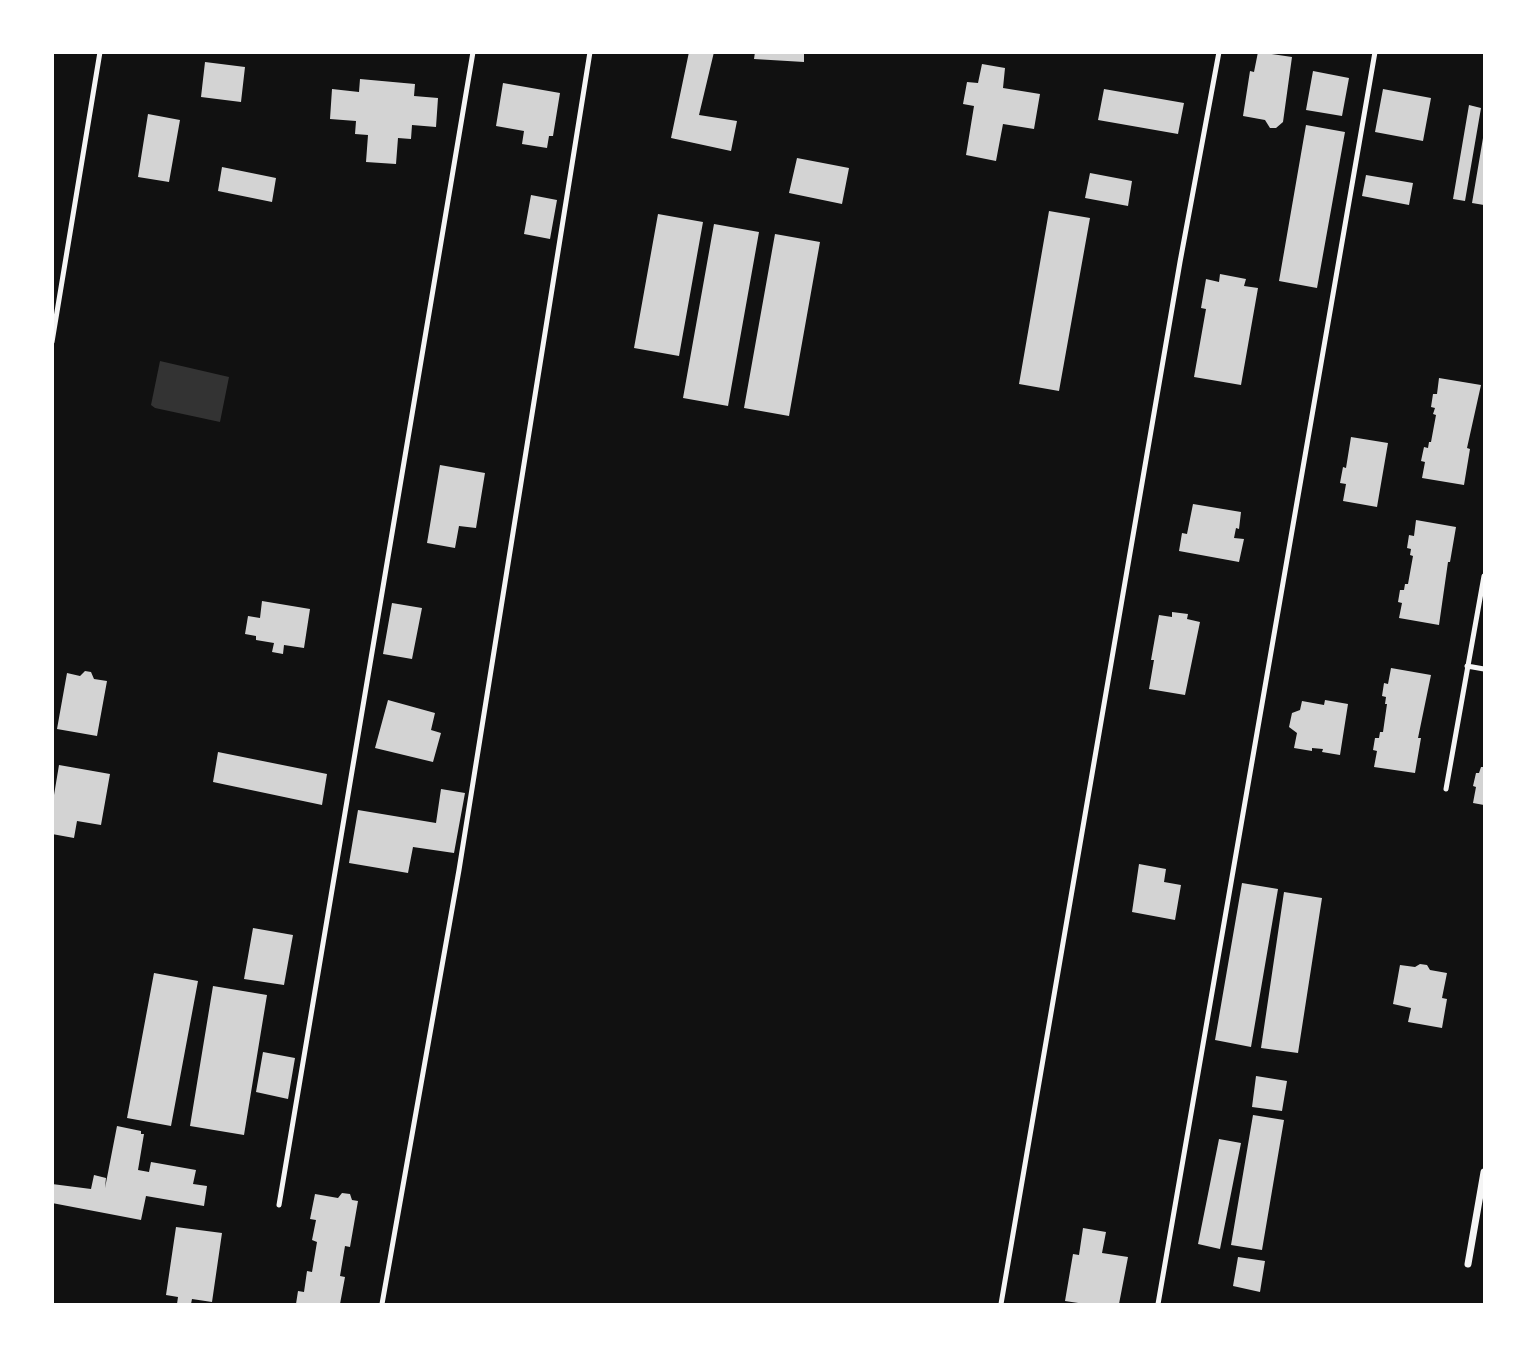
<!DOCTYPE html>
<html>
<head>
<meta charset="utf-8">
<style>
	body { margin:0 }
	#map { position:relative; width:1537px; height:1357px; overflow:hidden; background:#111; font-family:"Roboto Condensed",sans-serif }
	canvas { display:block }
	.frame { position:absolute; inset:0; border:54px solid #fff; pointer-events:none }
</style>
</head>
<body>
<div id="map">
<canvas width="1537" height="1357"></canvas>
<div class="frame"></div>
</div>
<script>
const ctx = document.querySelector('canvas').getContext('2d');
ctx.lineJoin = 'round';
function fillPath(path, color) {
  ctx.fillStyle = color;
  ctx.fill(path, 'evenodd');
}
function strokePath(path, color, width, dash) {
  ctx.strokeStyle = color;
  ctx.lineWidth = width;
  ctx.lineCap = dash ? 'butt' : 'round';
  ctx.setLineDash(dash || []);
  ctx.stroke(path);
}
const water = new Path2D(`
	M160 361 229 377 220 422 155 408 151 405Z`);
const building = new Path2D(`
	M689 52H714L699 115 737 121 731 151 671 138Z
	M755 52H804V62L754 59Z
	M1258 52 1292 57 1283 122 1276 128H1270L1265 120 1243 116 1250 71 1254 72Z
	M205 62 245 67 241 102 201 97Z
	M982 64 1005 68 1003 88 1040 94 1034 129 1003 124 996 161 966 155 974 106 963 104 967 82 978 83Z
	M1313 71 1349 78 1342 116 1306 110Z
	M360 79 415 84 414 96 438 98 436 127 412 125 411 139 398 138 396 164 366 162 368 135 355 134 356 121 330 119 332 89 359 92Z
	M503 83 560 93 553 136H549L547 148 522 144 524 131 496 126Z
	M1104 89 1184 103 1178 134 1098 120Z
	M1383 89 1431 98 1423 141 1375 132Z
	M1469 105 1481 108 1465 201 1453 199Z
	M148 114 180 120 169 182 138 177Z
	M1306 125 1345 132 1317 288 1279 281Z
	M1483 138H1484V205L1472 203Z
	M797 158 849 168 842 204 789 193Z
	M222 167 276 178 272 202 218 191Z
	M1090 173 1132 181 1128 206 1085 198Z
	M1366 175 1413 183 1409 205 1362 196Z
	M531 195 557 200 550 239 524 234Z
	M1049 211 1090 218 1059 391 1019 384Z
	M658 214 703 222 679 356 634 348Z
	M714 224 759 232 728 406 683 398Z
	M775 234 820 242 789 416 744 408Z
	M1220 274 1246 279 1244 286 1258 288 1241 385 1194 377 1206 309 1201 308 1206 279 1219 282Z
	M1439 378 1481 385 1467 448 1470 449 1464 485 1422 478 1425 462 1421 461 1424 447 1428 448 1429 442H1431L1436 415 1433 414 1435 408 1431 407 1433 394H1437Z
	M1351 437 1388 443 1377 507 1343 501 1346 484 1340 483 1343 467 1346 468Z
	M440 465 485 473 476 528 459 526 455 548 427 543Z
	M1193 504 1241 512 1239 529 1236 528 1234 538 1244 539 1239 562 1179 551 1182 533 1187 534Z
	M1416 520 1456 527 1450 562H1448L1439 625 1399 618 1402 603 1398 602 1400 590H1404L1405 584H1408L1413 556 1410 555 1411 549 1407 548 1409 535 1414 536Z
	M262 601 310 609 304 648 284 645 283 654 272 652 274 643 256 640V636L245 634 248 616 260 618Z
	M392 603 422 608 412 659 383 654Z
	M1172 612 1188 614 1187 619 1200 622 1185 695 1149 689 1154 660H1151L1159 615 1172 617Z
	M1391 668 1431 675 1418 738H1421L1415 773 1374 767 1377 751 1373 750 1375 738H1379L1380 732H1383L1387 704H1385L1386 697 1382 696 1384 683 1388 684Z
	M85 671 91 672 94 679 107 681 97 736 57 729 67 673 80 676Z
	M388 700 435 713 431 730 441 733 433 762 375 748Z
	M1325 700 1348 704 1340 755 1322 752 1323 749 1312 748V751L1294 748 1297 733 1289 727 1292 713 1300 710 1302 701 1324 705Z
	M218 752 327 774 322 805 213 782Z
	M59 765 110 774 101 825 77 821 74 838 52 834V807Z
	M1481 767H1484V805L1473 803 1476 787 1473 786 1476 773H1479Z
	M441 789 465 793 454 853 413 847 408 873 349 863 358 810 436 823Z
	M1139 864 1166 869 1164 882 1181 885 1175 920 1132 912Z
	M1242 883 1278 889 1251 1047 1215 1040Z
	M1284 892 1322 898 1298 1053 1261 1048Z
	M253 928 293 935 284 985 244 979Z
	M1420 964 1427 965 1430 970 1447 973 1442 998 1447 999 1442 1028 1408 1022 1411 1008 1393 1004 1400 965 1415 967Z
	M154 973 198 981 171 1126 127 1118Z
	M213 986 267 995 244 1135 190 1126Z
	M263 1052 295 1058 288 1099 256 1092Z
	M1256 1076 1287 1081 1282 1111 1252 1107Z
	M1253 1115 1284 1120 1262 1250 1231 1245Z
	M117 1126 141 1131V1134H144L138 1170 149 1172 151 1162 196 1170 193 1184 207 1186 204 1206 146 1196 141 1220 52 1203V1184L91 1189 94 1175 106 1178 105 1188Z
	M1219 1139 1241 1143 1220 1249 1198 1244Z
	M342 1193 350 1194 352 1200 358 1201 350 1247 345 1246 340 1276 345 1277 340 1304H296L298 1291 304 1292 307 1271 312 1272 317 1242 312 1240 316 1220 310 1219 315 1194 338 1198Z
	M176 1227 222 1233 212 1302 192 1299 191 1304H177L178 1297 166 1295Z
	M1083 1228 1106 1232 1102 1253 1128 1257 1119 1304H1085L1065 1301 1073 1254 1079 1255Z
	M1238 1257 1265 1261 1260 1292 1233 1286Z`);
const service = new Path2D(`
	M52 342 100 52
	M1467 666 1484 669
	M1446 789 1484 576
	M279 1205 473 52
	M382 1304 459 870 590 52
	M1001 1304 1180 262 1219 52
	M1158 1304 1375 52`);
const minor = new Path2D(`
	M1468 1264 1484 1172`);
fillPath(water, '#333');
fillPath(building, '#d3d3d3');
strokePath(service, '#f5f5f5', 5);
strokePath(minor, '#f5f5f5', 7);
</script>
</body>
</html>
